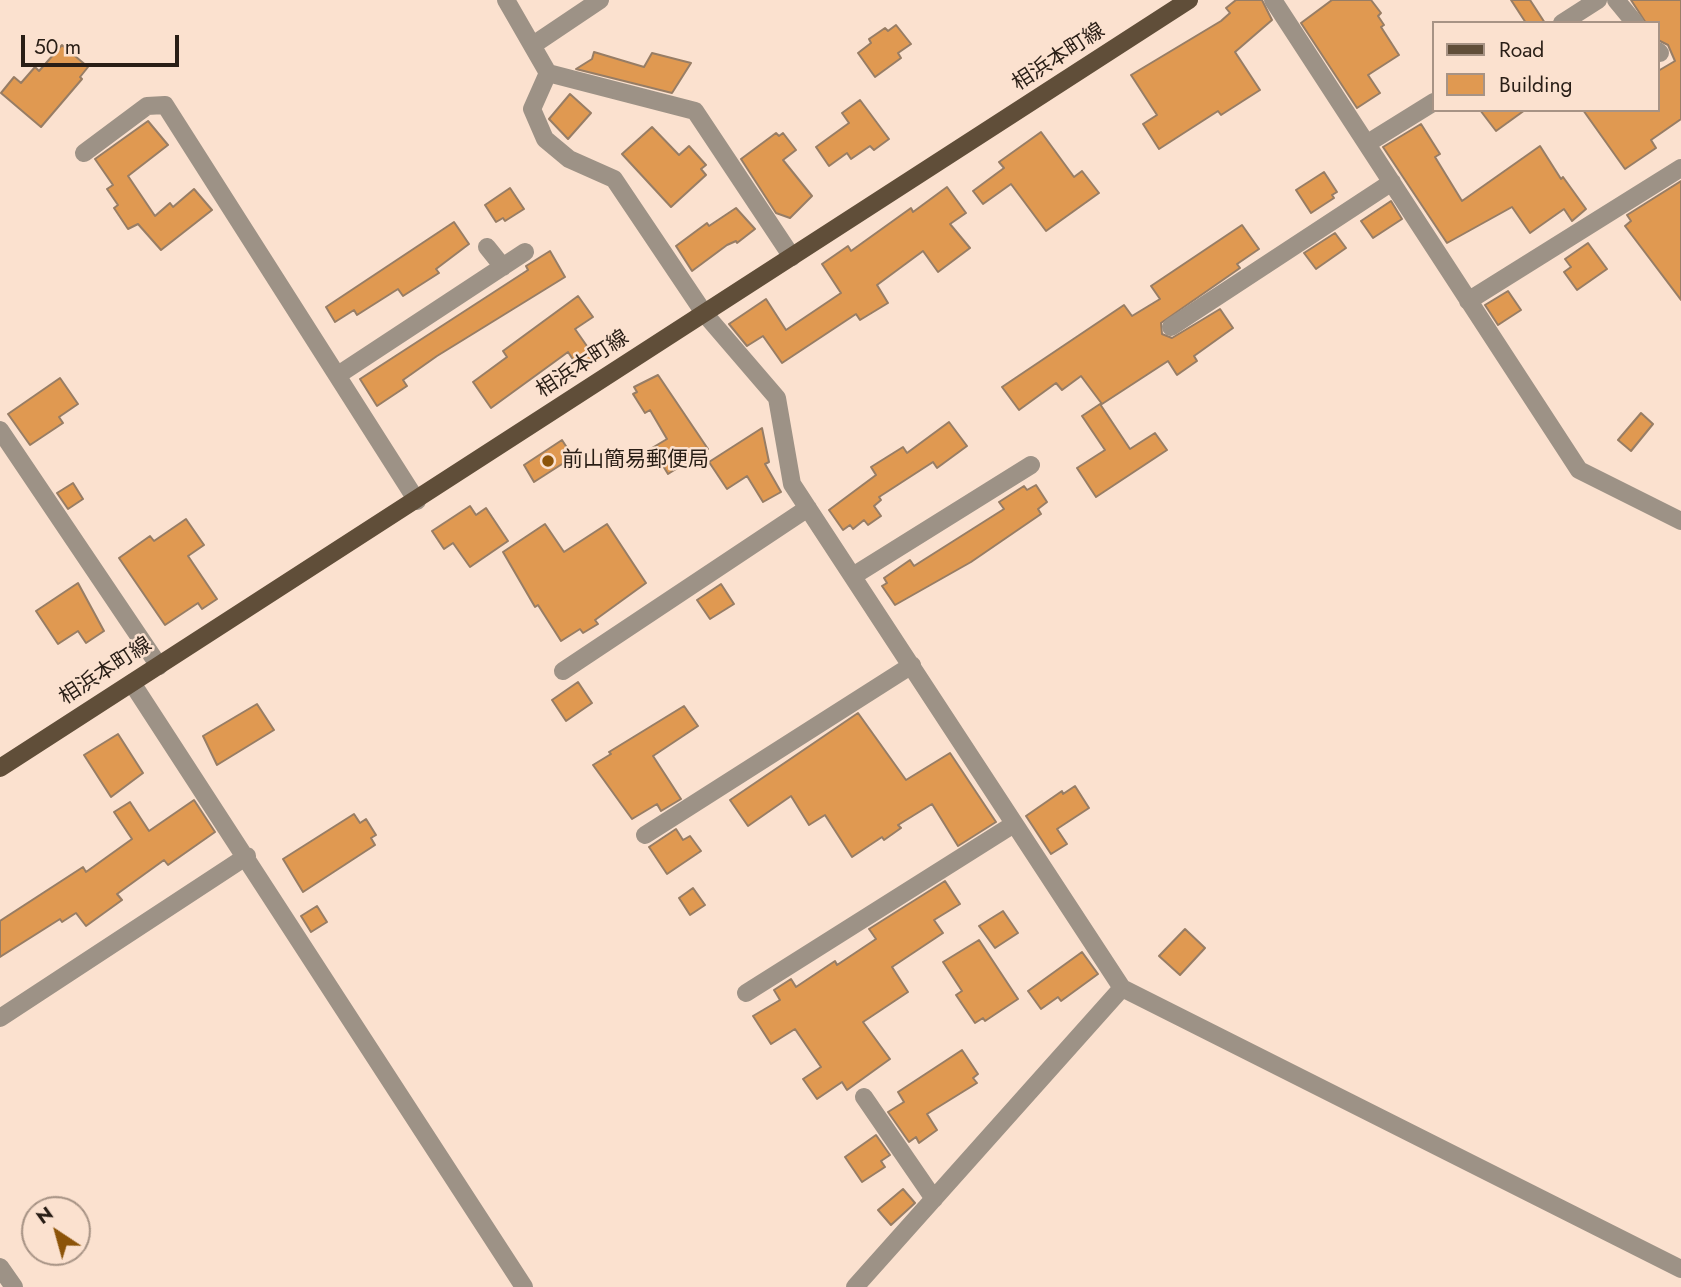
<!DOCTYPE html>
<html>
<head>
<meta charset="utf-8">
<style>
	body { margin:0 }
	#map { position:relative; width:1681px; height:1287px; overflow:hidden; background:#fbe1cf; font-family:Jost,sans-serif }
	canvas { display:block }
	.legend { position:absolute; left:1432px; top:21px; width:228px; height:91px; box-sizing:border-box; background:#fbe1cf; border:2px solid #a79385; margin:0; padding:9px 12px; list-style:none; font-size:21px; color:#291e16 }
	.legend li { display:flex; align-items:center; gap:14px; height:35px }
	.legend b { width:35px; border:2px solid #a79385 }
	.north { position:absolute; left:21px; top:1196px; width:70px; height:70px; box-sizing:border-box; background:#fbe1cf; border:2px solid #a79385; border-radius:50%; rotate:324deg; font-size:19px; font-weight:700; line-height:28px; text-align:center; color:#291e16 }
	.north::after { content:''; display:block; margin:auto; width:24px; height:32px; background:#8c5409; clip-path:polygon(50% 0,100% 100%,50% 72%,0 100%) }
	.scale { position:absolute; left:21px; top:35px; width:158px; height:32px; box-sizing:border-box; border:4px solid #291e16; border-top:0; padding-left:9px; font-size:21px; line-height:24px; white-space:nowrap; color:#291e16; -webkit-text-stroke:5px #fbe1cf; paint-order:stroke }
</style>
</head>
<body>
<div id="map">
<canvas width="1681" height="1287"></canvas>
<ul class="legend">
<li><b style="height:9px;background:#604e39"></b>Road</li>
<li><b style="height:19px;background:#e09951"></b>Building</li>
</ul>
<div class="north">N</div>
<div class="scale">50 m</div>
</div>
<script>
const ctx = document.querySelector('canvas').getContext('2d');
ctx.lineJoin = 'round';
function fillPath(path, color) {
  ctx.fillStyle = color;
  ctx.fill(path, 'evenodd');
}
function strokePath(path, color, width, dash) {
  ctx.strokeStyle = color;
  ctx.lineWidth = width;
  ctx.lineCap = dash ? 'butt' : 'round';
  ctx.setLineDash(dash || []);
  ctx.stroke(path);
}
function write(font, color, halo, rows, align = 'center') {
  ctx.font = font + ' Jost,"Noto Sans JP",sans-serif';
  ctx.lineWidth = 5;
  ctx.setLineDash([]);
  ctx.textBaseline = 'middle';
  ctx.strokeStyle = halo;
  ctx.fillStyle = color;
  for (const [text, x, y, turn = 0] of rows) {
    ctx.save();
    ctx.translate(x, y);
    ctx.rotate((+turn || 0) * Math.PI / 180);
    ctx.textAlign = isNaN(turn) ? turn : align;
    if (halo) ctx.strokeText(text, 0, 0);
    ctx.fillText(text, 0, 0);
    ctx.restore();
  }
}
const building = new Path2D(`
	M1236 0H1262L1272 20 1235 52 1260 90 1221 115 1218 111 1159 149 1143 124 1157 115 1131 75 1221 21 1230 13 1226 8Z
	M1332 0H1371L1381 13 1378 16 1384 25 1381 27 1399 55 1368 75 1380 93 1357 108 1301 23Z
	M1511 0H1530L1545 23H1526Z
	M1631 0H1681V119L1651 140 1656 148 1625 169 1583 110H1658V71L1675 61 1668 45 1658 40V23H1646Z
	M896 25 911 44 898 53 901 58 875 77 858 53 871 43 869 39 885 28 888 31Z
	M62 45 88 67 80 77 82 79 41 127 1 93 14 77 21 83 35 67 39 71Z
	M594 52 644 67 652 53 691 63 672 93 576 69 592 59Z
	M570 94 591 113 568 139 549 119Z
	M860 100 889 139 874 150 870 146 851 159 847 153 829 166 816 147 849 123 842 113Z
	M1480 110H1525L1496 131Z
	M148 121 168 145 128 176 155 216 170 203 173 207 194 189 212 210 161 250 138 224 128 229 114 208 118 205 107 189 113 185 95 159Z
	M1421 124 1440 154 1435 157 1462 201 1540 146 1561 179 1563 177 1586 209 1572 221 1564 209 1530 233 1512 207 1447 243 1383 147Z
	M652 127 679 155 689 146 706 165 701 169 706 175 671 207 622 154Z
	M1041 132 1074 177 1082 171 1099 193 1046 231 1011 184 983 204 973 191 1004 168 999 162Z
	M776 133 779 136 783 133 796 150 783 160 812 196 790 218 776 213 741 159Z
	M1324 172 1337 192 1332 195 1334 198 1311 213 1296 190Z
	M1681 181V300L1625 226 1631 221 1627 215Z
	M947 187 966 213 950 224 970 248 938 272 923 251 877 285 888 303 860 320 856 314 782 363 763 336 747 346 729 324 766 299 786 330 841 293 822 264 848 246 851 251 911 208 913 212Z
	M510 188 524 209 505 221 503 218 496 222 485 205Z
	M1391 201 1402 219 1373 238 1361 221Z
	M736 208 755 229 737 243 736 241 727 245 692 271 676 246 707 223 709 226Z
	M454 222 469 244 436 269 439 273 403 296 398 289 357 315 354 310 335 322 326 307Z
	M1242 225 1259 249 1237 264 1240 268 1161 323 1162 334 1172 338 1220 309 1233 328 1194 356 1197 361 1177 375 1168 361 1102 404 1081 376 1062 390 1056 383 1019 410 1002 387 1124 305 1132 316 1160 299 1151 286Z
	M1335 233 1346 248 1316 269 1304 253Z
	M1588 243 1607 269 1577 290 1564 272 1571 267 1565 259Z
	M550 251 565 277 437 356 403 380 407 386 377 406 360 379 528 270 526 266Z
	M1508 291 1521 310 1498 325 1485 305Z
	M578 296 593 317 575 329 596 359 580 370 568 352 491 408 473 382 507 357 503 351Z
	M658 375 708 449 668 474 652 448 667 439 650 410 645 413 633 394 637 392 634 387Z
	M60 378 78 404 59 417 63 423 30 445 8 414Z
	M1100 404 1130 449 1155 433 1167 450 1096 497 1077 468 1105 450 1082 416Z
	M1641 413 1653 424 1631 451 1618 440Z
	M949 422 967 446 937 468 933 462 879 497 881 500 874 506 881 516 868 525 864 520 853 529 850 525 843 530 829 510 876 475 871 467 903 447 907 453Z
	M762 428 769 462 765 464 781 492 763 502 747 476 727 489 709 462Z
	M562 440 573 457 534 482 524 465Z
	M73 483 83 499 68 509 57 493Z
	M1036 485 1047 502 1038 509 1041 514 971 562 895 605 882 586 887 583 884 578 910 560 914 566 1004 509 999 502 1024 486 1027 490Z
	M470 506 476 515 486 508 508 541 470 567 453 543 444 549 432 531Z
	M186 519 204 545 188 556 217 599 202 609 198 603 165 625 119 558 150 536 154 541Z
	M545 524 564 552 607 524 646 583 595 620 598 624 583 633 580 629 561 641 538 605 535 607 503 552Z
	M78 583 104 631 86 643 78 631 58 644 36 611Z
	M721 584 734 604 710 619 697 600Z
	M578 682 592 703 566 721 552 700Z
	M257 704 274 730 217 765 203 736Z
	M684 706 698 726 653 756 681 799 661 811 657 804 632 819 593 765 611 754 609 752Z
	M858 713 906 780 950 753 996 822 958 846 932 804 898 825 901 828 884 840 882 837 852 857 825 815 809 825 791 796 748 826 730 800Z
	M118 734 143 773 111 797 84 755Z
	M1075 786 1089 808 1057 829 1067 844 1051 854 1026 816 1062 791 1063 794Z
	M194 800 215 832 168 865 164 860 117 894 122 900 86 926 76 913 62 922 60 919 0 957V921L83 867 86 872 132 839 114 812 130 802 149 831Z
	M354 814 360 823 366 819 376 835 371 838 375 845 303 892 283 859Z
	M676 829 683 840 690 836 701 851 667 874 649 847Z
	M945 881 960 904 934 920 943 933 892 967 908 992 863 1022 890 1059 847 1090 842 1082 817 1099 803 1079 821 1067 795 1029 771 1044 753 1016 780 1000 774 990 791 979 796 987 835 961 837 965 876 939 869 929Z
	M693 888 705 905 690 915 679 898Z
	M317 906 327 922 311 932 301 916Z
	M1003 911 1018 933 995 948 979 926Z
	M1185 929 1205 948 1180 975 1159 956Z
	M979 940 1018 999 985 1021 983 1018 975 1023 956 995 962 991 943 962Z
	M1082 952 1098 974 1061 1001 1058 997 1041 1009 1028 991Z
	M962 1050 978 1074 973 1078 977 1083 927 1114 937 1130 919 1143 916 1137 909 1142 888 1112 904 1102 898 1092Z
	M876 1135 890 1155 881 1161 885 1167 862 1182 845 1157Z
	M903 1189 915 1203 891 1225 878 1210Z`);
const minor = new Path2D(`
	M506 0 548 73 532 109 545 139 569 159 614 179 704 313 777 398 792 484 1122 988 1681 1269
	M1273 0 1579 470 1681 521
	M1616 0 1635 23
	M1562 23 1598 0
	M533 45 600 0
	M1658 51 1660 53
	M548 73 695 111 792 257
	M1368 143 1434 102
	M84 153 147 106 165 105 417 501
	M487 247 503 267
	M1468 301 1681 168
	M1171 327 1392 182
	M338 375 525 252
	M0 430 159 666
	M853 576 1031 465
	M563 671 808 508
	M132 683 524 1287
	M645 835 912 665
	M746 993 1014 824
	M0 1018 247 856
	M864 1097 934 1199
	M0 1267 14 1287
	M855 1287 1122 988`);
const major = new Path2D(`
	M0 768 1189 0`);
const markers = [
	[548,461,7,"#8c5409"]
];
const streetNames = [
	["相浜本町線",1059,58,-33],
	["相浜本町線",583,365,-33],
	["相浜本町線",106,672,-33]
];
const poiNames = [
	["前山簡易郵便局",562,461]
];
fillPath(building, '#e09951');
strokePath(building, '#977d65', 2);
strokePath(minor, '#9d9286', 18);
strokePath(major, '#604e39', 18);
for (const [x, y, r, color] of markers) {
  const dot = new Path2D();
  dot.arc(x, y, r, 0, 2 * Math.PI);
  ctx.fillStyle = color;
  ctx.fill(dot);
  strokePath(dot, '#fbe1cf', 2.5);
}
write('21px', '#291e16', '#fbe1cf', streetNames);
write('21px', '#291e16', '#fbe1cf', poiNames, 'left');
</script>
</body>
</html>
